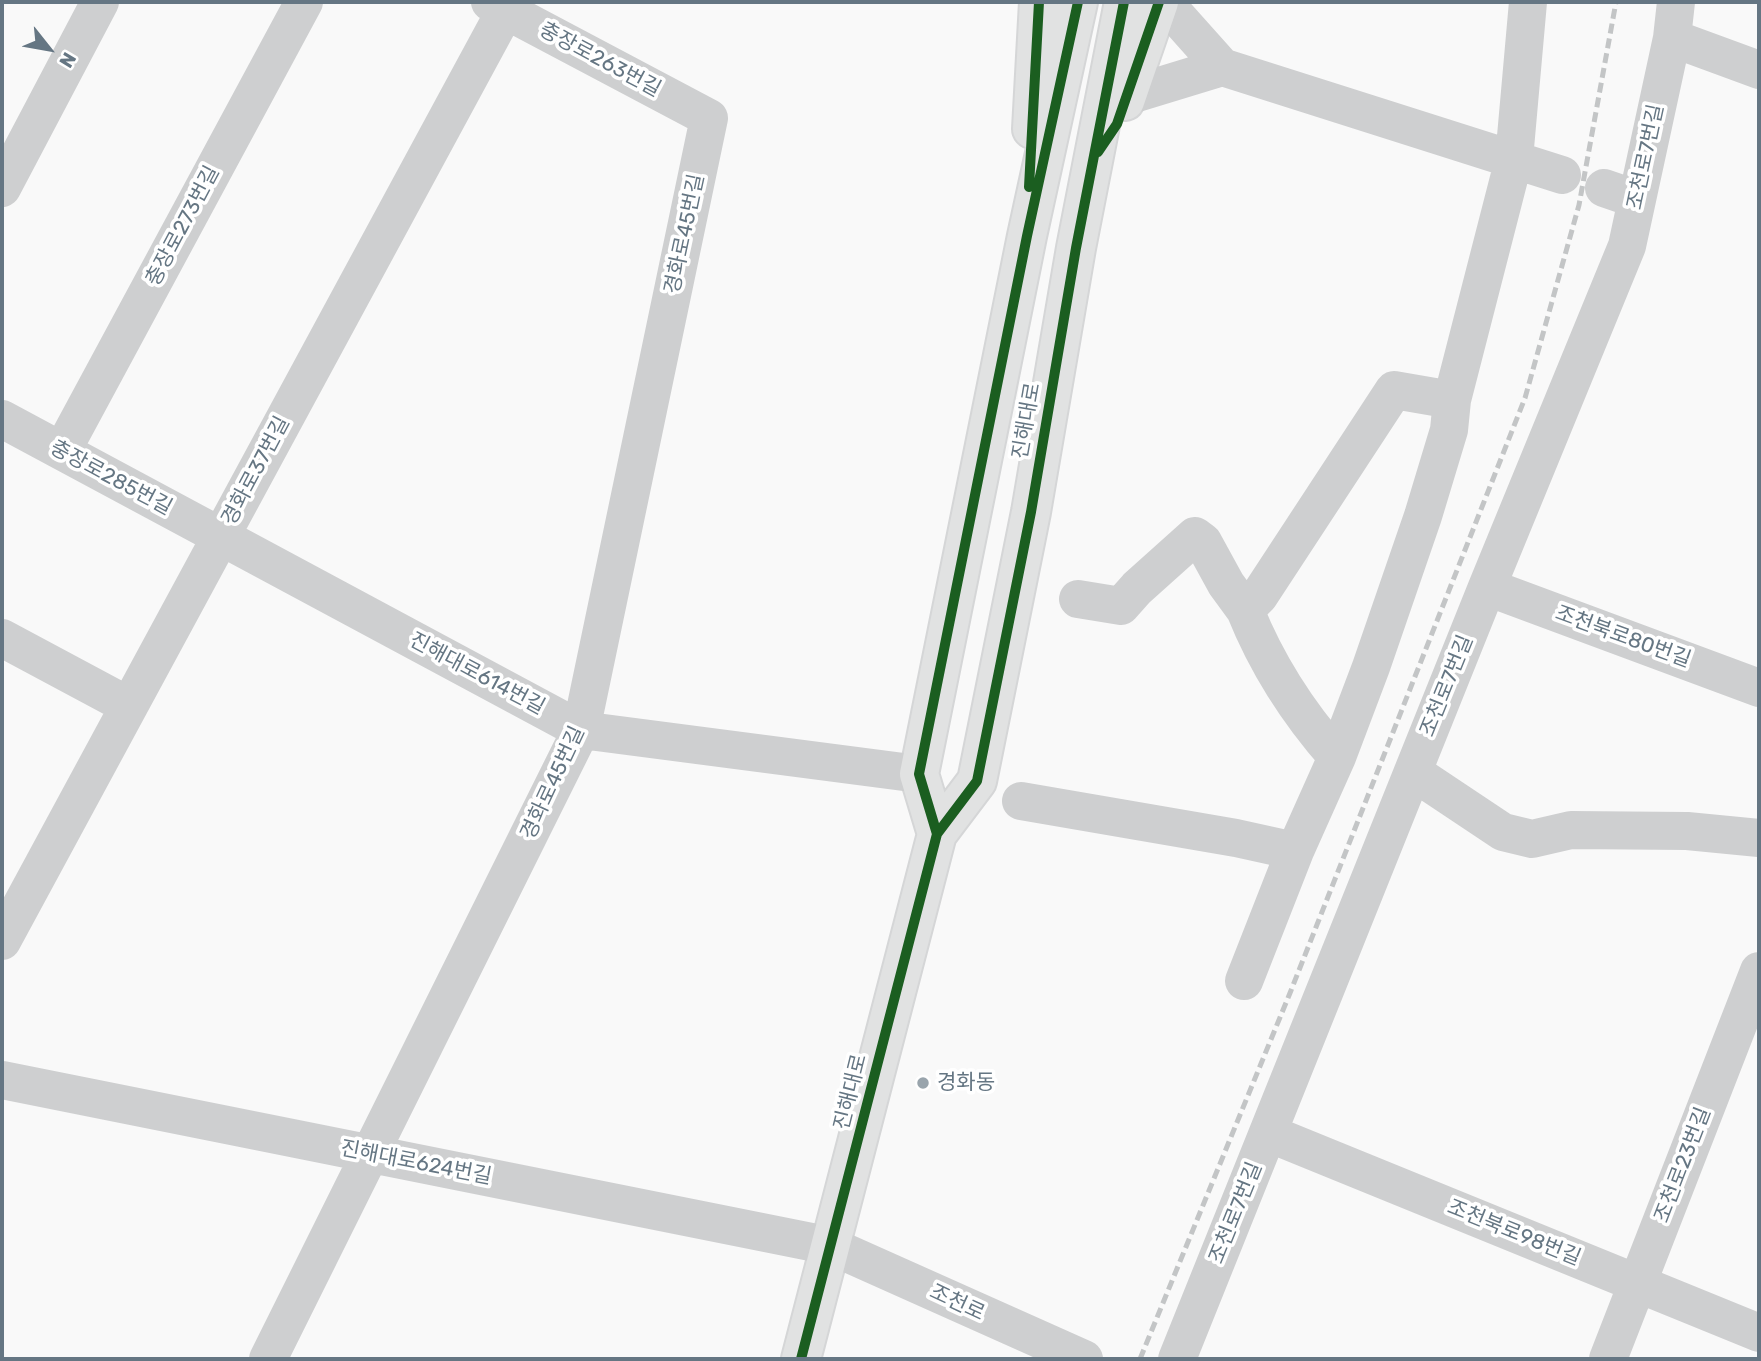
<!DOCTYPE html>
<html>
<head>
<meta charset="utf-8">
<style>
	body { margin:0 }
	#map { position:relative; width:1761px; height:1361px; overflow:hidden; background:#f9f9f9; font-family:Rubik,sans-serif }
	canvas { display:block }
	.frame { position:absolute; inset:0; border:4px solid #657683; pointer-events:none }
	.north { position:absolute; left:14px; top:14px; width:70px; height:70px; -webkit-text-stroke:5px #fff; paint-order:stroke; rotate:121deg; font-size:19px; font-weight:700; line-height:28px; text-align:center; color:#657683 }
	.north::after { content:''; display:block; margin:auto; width:24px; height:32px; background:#657683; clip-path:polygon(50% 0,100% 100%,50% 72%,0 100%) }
</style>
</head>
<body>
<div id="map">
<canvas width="1761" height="1361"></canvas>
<div class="frame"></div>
<div class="north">N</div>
</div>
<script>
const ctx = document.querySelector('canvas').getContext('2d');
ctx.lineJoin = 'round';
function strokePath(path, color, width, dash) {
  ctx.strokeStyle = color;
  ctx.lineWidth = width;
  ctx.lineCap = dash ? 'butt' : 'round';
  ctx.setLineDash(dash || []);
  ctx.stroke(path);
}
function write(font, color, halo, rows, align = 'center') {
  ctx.font = font + ' Rubik,"Noto Sans KR",sans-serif';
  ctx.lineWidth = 7;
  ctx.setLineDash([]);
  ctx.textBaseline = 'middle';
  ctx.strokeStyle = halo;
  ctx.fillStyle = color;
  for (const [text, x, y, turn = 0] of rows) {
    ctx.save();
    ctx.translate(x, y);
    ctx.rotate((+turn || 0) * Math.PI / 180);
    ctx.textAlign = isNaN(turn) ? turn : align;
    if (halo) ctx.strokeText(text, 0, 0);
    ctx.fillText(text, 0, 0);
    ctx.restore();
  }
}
const minor = new Path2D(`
	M1164 2 1222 67 1562 175
	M1672 38 1759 70
	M1127 96 1222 67
	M2 188 100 2
	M1604 188 1636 199
	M2 419 581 730 919 774
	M62 451 304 2
	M1487 587 1759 688
	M1078 599 1121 606 1137 588 1195 536 1203 542 1226 584 1245 610 1259 596 1394 390 1452 400
	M1245 610C1267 665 1298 713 1337 757
	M2 638 129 706
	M1413 772 1503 832 1532 839 1571 830 1687 831 1759 838
	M1021 801 1236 838 1295 851
	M2 941 510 2
	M1244 981 1295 851 1337 757 1371 667 1423 516 1449 430 1452 400 1514 159 1528 2
	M2 1080 831 1246 1084 1359
	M1268 1133 1759 1333
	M268 1359 581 730 709 118 490 2
	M1177 1359 1487 587 1627 246 1672 38 1676 2
	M1608 1359 1759 971`);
const major = new Path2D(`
	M1125 101 1159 2
	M1032 129 1039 2
	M937 834 919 774 1027 236 1078 2
	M801 1359 937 834 977 781 1031 512 1076 248 1124 2`);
const rail = new Path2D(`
	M1140 1359 1290 993 1525 398 1579 205 1616 2`);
const cycleway = new Path2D(`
	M1098 152 1117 124 1159 2
	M1029 187 1039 2
	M937 834 919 774 1027 236 1078 2
	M801 1359 937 834 977 781 1031 512 1076 248 1124 2`);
const markers = [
	[923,1083,7,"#99a4ac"]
];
const streetNames = [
	["충장로263번길",600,60,28],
	["조천로7번길",1646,157,-78],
	["충장로273번길",183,226,-62],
	["경화로45번길",685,234,-78],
	["진해대로",1027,421,-80],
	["경화로37번길",256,471,-62],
	["충장로285번길",111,478,28],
	["조천북로80번길",1623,637,20],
	["진해대로614번길",477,674,28],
	["조천로7번길",1447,686,-68],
	["경화로45번길",553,783,-65],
	["진해대로",851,1092,-76],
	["진해대로624번길",416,1163,11],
	["조천로23번길",1683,1165,-69],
	["조천로7번길",1236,1213,-68],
	["조천북로98번길",1514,1233,22],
	["조천로",957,1303,25]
];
const poiNames = [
	["경화동",937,1083]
];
strokePath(major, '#d5d6d7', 42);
strokePath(minor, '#cecfd0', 38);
strokePath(major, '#e1e2e2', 38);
strokePath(rail, '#c3c5c6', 5, [10, 5]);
strokePath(cycleway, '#1b5e20', 10);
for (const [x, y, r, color] of markers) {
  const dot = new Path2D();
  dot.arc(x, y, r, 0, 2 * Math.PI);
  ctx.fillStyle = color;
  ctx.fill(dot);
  strokePath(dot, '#fff', 2.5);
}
write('21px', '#657683', '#fff', streetNames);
write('21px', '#657683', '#fff', poiNames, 'left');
</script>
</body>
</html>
